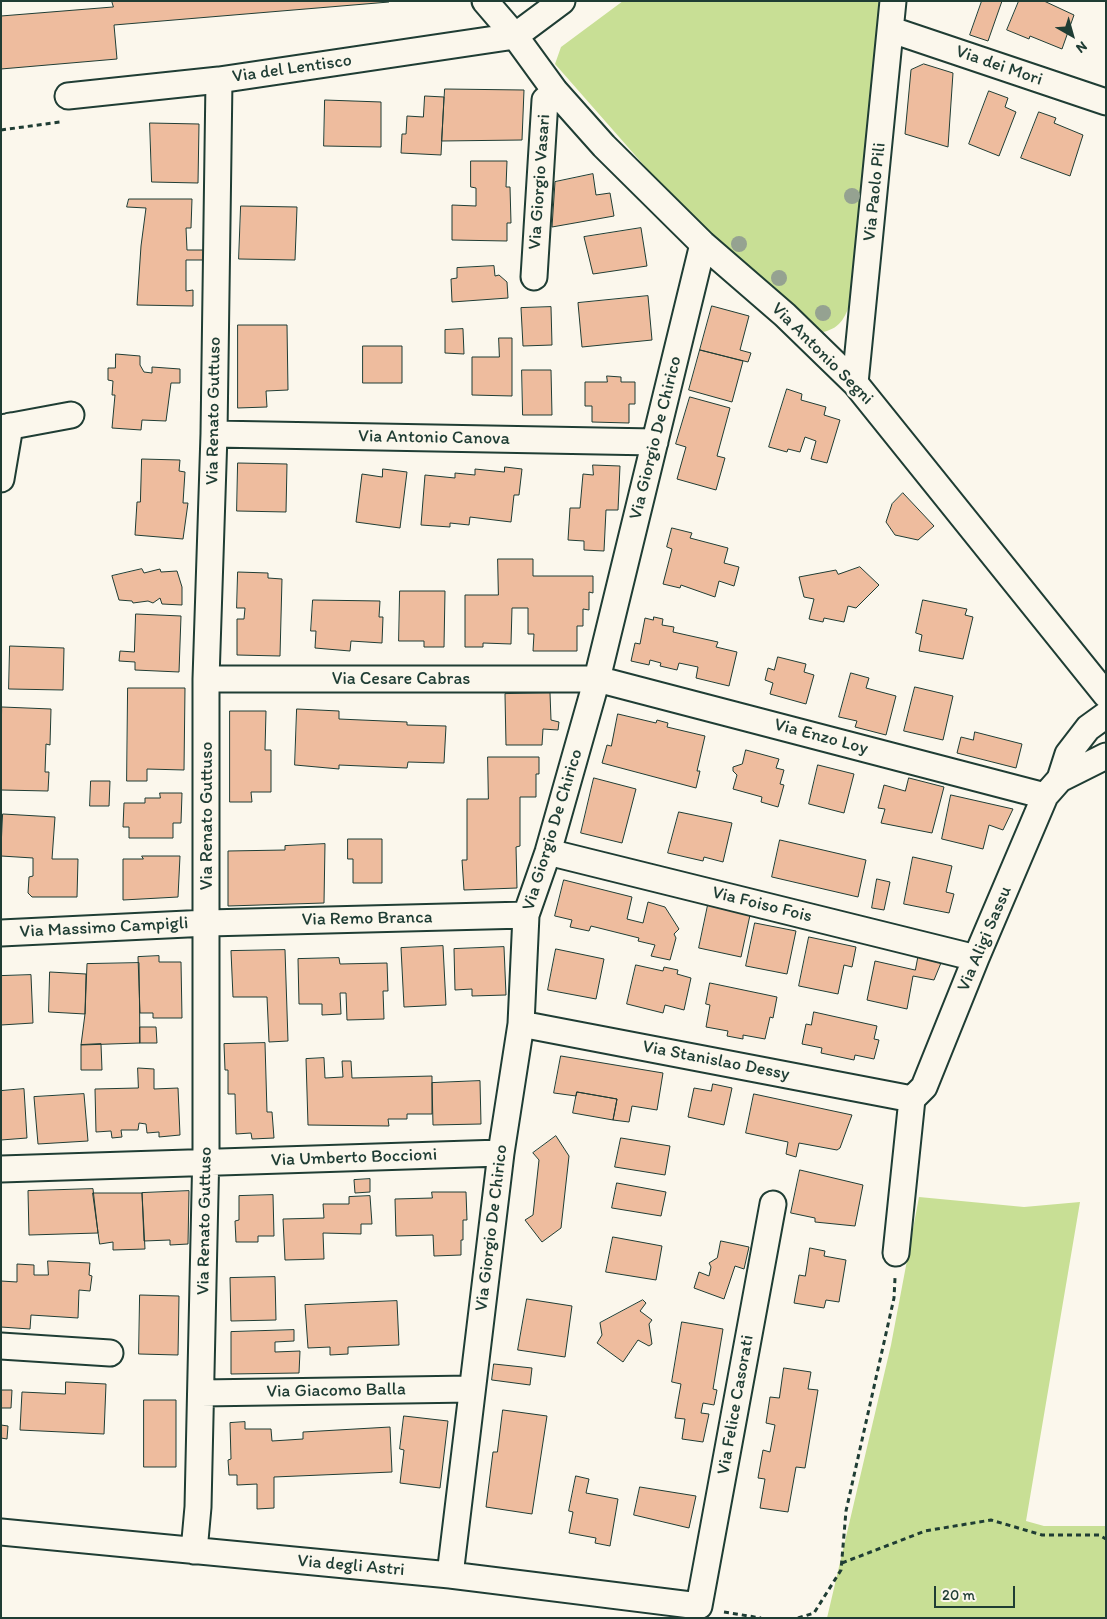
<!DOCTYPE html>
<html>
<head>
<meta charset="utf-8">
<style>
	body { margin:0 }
	#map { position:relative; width:1107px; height:1619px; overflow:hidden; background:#fbf7ec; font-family:Itim,sans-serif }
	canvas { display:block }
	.frame { position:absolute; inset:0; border:2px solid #1f3d34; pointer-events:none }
	.north { position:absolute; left:1047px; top:10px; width:50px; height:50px; -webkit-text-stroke:4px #fbf7ec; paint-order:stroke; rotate:142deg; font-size:14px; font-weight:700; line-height:20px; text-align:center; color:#1f3d34 }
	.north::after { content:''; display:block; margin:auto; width:18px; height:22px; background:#1f3d34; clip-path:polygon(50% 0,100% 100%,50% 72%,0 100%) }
	.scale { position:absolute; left:934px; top:1586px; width:81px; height:22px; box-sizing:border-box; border:2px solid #1f3d34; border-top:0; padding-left:6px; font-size:15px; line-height:18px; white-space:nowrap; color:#1f3d34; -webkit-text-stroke:4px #fbf7ec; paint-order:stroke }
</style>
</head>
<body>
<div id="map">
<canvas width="1107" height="1619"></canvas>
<div class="frame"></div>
<div class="north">N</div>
<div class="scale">20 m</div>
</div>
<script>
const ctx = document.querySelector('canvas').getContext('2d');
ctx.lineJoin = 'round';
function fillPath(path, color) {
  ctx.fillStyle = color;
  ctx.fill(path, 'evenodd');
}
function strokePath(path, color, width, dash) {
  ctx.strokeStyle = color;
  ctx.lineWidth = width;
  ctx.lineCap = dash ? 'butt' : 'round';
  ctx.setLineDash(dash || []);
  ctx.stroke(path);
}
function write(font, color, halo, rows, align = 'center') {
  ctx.font = font + ' Itim,sans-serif';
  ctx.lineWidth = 5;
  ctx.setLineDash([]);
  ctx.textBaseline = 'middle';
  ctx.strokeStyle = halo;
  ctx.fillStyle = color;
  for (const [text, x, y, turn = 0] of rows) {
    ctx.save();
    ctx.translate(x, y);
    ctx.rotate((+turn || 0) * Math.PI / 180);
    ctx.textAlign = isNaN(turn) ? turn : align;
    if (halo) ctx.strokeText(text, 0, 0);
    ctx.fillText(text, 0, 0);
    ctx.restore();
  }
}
const green = new Path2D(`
	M623 1H879L874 88 852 298C846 315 842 328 823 332L777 290 711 238 670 195 555 64 561 47Z
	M919 1197 1024 1207 1080 1202 1026 1521 1044 1526H1106V1618H827L891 1345Z`);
const building = new Path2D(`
	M112 1H389V2L114 25 117 59 1 69V16L113 7Z
	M982 1H1002L988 41 970 35Z
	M1019 1H1044L1074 15 1062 49 1030 36 1029 39 1007 30Z
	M924 64 953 73 948 147 905 134 911 70Z
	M445 89 524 90 522 140 442 141Z
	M989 91 1008 98 1005 107 1016 112 999 156 969 144Z
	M425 96 444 97 441 155 401 153 402 134H406L407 116 423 117Z
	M325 100 381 102V147L324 146Z
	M1039 112 1056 118 1054 123 1083 135 1070 176 1021 158Z
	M150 123 199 124 198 183 152 182Z
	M471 161H507L506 187H510L511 223H507V241L452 240V205L476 206V188L471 187Z
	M593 174 596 195 610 193 614 216 552 227 555 182Z
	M129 199H192L191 228H186L187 250H204V260H186V291L193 290V306L137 305 141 246 146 208 127 207Z
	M241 206 297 207 295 260 239 259Z
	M641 228 647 266 593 274 584 237Z
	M494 266 495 276 499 275 507 282 508 298 452 302 451 279 457 278V268Z
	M648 296 652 340 582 347 578 303Z
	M712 306 749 316 740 350 751 353 748 362 700 350Z
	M551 307 552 345 523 346 521 308Z
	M238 325H287L288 390 266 391 267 407 238 408Z
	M463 329 464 354 445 353V330Z
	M499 338H512V396L472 395V357H499Z
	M363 346H402V383H363Z
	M700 350 743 361 732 402 689 390Z
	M116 354 140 356V365L144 372 152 373V367L180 369V383H171L166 421 142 420 141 430 112 428 115 395H112L113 381 108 380V368H115Z
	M522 370H551L552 415H523Z
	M607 376 621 377V382H635V404H629V423L592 422V406H585V382H607Z
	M787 389 802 394 801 400 826 407 824 415 840 420 827 463 811 459 816 441 805 437 800 452 788 449 787 452 769 447Z
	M690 397 730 408 717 456 725 458 716 490 677 479 686 447 676 444Z
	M142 459 180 460 179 471 185 472 183 503H188L183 539 135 535 137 502H140Z
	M238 463 287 464 286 512 237 511Z
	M593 465 620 466 618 510H606L604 551 584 550V541L568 540 570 508H580L583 474 593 475Z
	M505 467 522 469 519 495H514L511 522 470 517 469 525 450 523V527L421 525 425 475 455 478V473L475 475V469L504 472Z
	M383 469 407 472 400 528 356 522 362 474 382 477Z
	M903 493 934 526 918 540 895 535 886 522 892 504Z
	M672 528 692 533 690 538 728 548 724 563 739 567 734 586 719 581 715 597 681 585 680 588 663 584 672 549 667 547Z
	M498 559H533V576H593V593L589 592V610L583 609V626H577V651H533L534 634H528V608H512L511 644 483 643V647H465V595H498Z
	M860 567 879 585 856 608 848 606 844 622 824 618 823 622 809 619 814 599 804 597 799 577 836 570 838 574Z
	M142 569 144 573 160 569 161 572 177 571 182 587V605L162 604 160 598 153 603 148 601 133 603 132 601 119 600 112 576Z
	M238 572 268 573V578L282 579 280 656 237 655V619H244L245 608H237Z
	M400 591H445L444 647H424V641H399Z
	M313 600 380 601 379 617H383L382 643 351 641 350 651 315 648 316 631H311Z
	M923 600 967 609 965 615 973 617 963 659 919 651 922 635 916 633Z
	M136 614 181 616 179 672 135 670V662L119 661 120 651 134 652Z
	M654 617 663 619 662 625 674 627 673 632 718 642 716 647 737 652 729 686 696 678 698 667 679 663 677 670 660 666 661 663 650 660 649 665 631 661 635 643 640 644 645 618 653 620Z
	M10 646 64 648 63 690 9 689Z
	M778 657 806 664 804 672 814 675 806 704 770 694 773 683 765 680 768 668 774 670Z
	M851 673 869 678 866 688 896 696 886 735 855 727 857 721 839 717Z
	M915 687 953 696 943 740 904 731Z
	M128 688H185L184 770 147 769V781H127Z
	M550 693 551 720 559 722 558 730 543 729 542 745H506L505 694Z
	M2 707 51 709 50 745 46 744 45 772H49L48 791 1 790Z
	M297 709 339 711V719L407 722V725L446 726 444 763 408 762 407 768 339 765V769L295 765Z
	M230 711H266L265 750H271V792H251L252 802H230Z
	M618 714 656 723 657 720 668 723 667 727 705 736 697 771H700L696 788 602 763 607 745 611 746Z
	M975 732 1022 744 1016 768 957 753 961 737 973 740Z
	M746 750 779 759 776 768 784 770 780 784 784 785 778 807 761 802 762 797 733 789 737 775 733 771V767L742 764Z
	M488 757H539V774H536V797H520V846L516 847 517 888 464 890 462 860H467V799H488Z
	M818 765 854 774 844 813 809 804Z
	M594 778 636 789 622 843 581 833Z
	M909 778 944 787 932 833 881 823 885 809 878 808 884 785 905 791Z
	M91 781H110L109 806H90Z
	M160 793H182L181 823H173V838H129V827H123L124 803H145V798H160Z
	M951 795 1013 809 1003 830 989 825 983 849 942 839Z
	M679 812 732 823 723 862 704 857 703 861 668 853Z
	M3 814 55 817 52 859H78L77 897H32L28 893 29 877 33 876V858L1 856Z
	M348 839H382V883H353V859H348Z
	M780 840 866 860 858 897 772 877Z
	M325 844 324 903 228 906V851L285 850V846Z
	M142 856H180L178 897 123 900V859H143Z
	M913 857 952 866 946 892 954 894 949 913 904 904Z
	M877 879 890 882 884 910 872 908Z
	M564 880 632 897 627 919 643 923 648 902 665 907 679 929 674 934 676 938 670 960 651 956 655 945 638 941 639 938 591 926 589 931 570 927 572 920 555 916Z
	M708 905 750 915 741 957 699 948Z
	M755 923 796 931 787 974 746 966Z
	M809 937 856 947 852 967 844 965 838 994 799 986Z
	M443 946 446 1005 404 1007 401 948Z
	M504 947 506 995 472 996V989L455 990 454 949Z
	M556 949 604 959 596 999 548 990Z
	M285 950 288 1041 269 1042 267 997H233L231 951Z
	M919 953 943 958 934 980 913 976 907 1009 867 1000 875 961 915 970Z
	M159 956V962H181L182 1018H153V1013H140L138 957Z
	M339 958 340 964 387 963 388 991H383L384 1019 347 1020 346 993H340L341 1014 322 1015V1004H299L298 959Z
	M139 963 140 1043 81 1045 85 1014 87 964Z
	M636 965 663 971 664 967 678 970 677 974 691 978 684 1010 665 1005 663 1013 627 1004Z
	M50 972 86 974 85 1014 49 1012Z
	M31 975 33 1023 1 1025V976Z
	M710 983 777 997 773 1018 770 1017 765 1039 743 1035V1039L727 1036 728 1031 706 1027 710 1005 706 1004Z
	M814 1012 877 1026 874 1039 879 1040 874 1059 855 1055 854 1060 821 1053 822 1048 802 1044 806 1024 811 1025Z
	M140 1027H156L157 1043H140Z
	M265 1043 267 1112H272L274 1138 252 1139 251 1133 236 1134 235 1094H228V1070H225L224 1044Z
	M101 1044 102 1070H81V1045Z
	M561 1056 663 1073 657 1110 632 1106 629 1122 613 1120 617 1099 577 1092 576 1096 554 1093Z
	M324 1058 325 1078 343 1077 342 1061H351L352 1078 432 1076V1114H407V1119H388L389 1126 308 1125 306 1059Z
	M138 1068 154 1069V1089L178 1088 180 1135 159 1137V1132L147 1133 146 1124 139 1123 138 1130H121L122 1137 112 1138 111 1131 96 1132 95 1089 138 1088Z
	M480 1081 481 1124 433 1125 432 1083Z
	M713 1084 732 1088 724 1125 688 1117 694 1088 711 1091Z
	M24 1089 27 1138 1 1140V1091Z
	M577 1092 617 1099 613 1120 573 1113Z
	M84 1094 88 1141 38 1144 34 1097Z
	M754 1094 852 1115 840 1148 837 1150 799 1143 796 1157 786 1154 788 1142 746 1133Z
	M556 1136 569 1156 561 1228 542 1242 525 1220 533 1215 539 1160 533 1153Z
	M621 1138 670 1146 665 1175 615 1167Z
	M800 1170 863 1185 855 1226 815 1222V1218L791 1213Z
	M370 1179V1192L355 1193 354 1180Z
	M617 1183 666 1192 661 1216 612 1208Z
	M93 1189 98 1233 29 1235 28 1191Z
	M189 1191 188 1244 170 1245V1240L144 1241 142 1193Z
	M432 1192H466L467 1220H463V1240H461V1255L434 1256 433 1235 396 1236 395 1199 432 1198Z
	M93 1193H142L145 1249 113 1250V1242L100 1244Z
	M273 1195 274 1236H258V1242H236L235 1221 239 1220V1196Z
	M370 1196 372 1224H361V1234L323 1233 324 1259 285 1260 283 1219 324 1218 323 1204H349V1197Z
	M613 1237 662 1246 656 1280 606 1272Z
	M721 1241 749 1247 744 1269 735 1266 724 1299 694 1288 699 1272 709 1276 711 1267 709 1263 717 1258Z
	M810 1248 825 1251 824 1256 846 1260 839 1302 826 1300 824 1308 794 1303 799 1275 805 1276Z
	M48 1261 90 1263 89 1275 92 1276 90 1291 79 1290 78 1318 31 1315 30 1329 1 1327V1281L17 1282V1264L34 1265V1275H48Z
	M275 1277 276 1320 231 1321 230 1278Z
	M140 1295 179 1296 178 1355 139 1354Z
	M527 1299 572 1306 565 1357 518 1350Z
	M643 1300 646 1303 640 1311 652 1320 649 1324 652 1344 649 1346 638 1340 623 1362 597 1343 602 1335 600 1323Z
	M397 1301 399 1345 348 1347V1354L330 1355V1347L308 1348 305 1305Z
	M682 1322 723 1329 713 1389 717 1390 714 1405 703 1403 701 1413 709 1414 703 1442 682 1439 685 1419 675 1418 681 1384 672 1382Z
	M294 1330V1341L275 1342V1352L300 1351 299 1373 231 1374V1332Z
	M494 1364 532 1368 530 1385 492 1380Z
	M784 1368 811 1372 808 1389 818 1390 805 1468 796 1467 788 1512 760 1508 765 1479 758 1478 763 1450 770 1452 775 1425 766 1423 770 1397 779 1398Z
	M66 1382 106 1384 104 1434 20 1430 22 1392 65 1394Z
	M1 1390H12L11 1408H1Z
	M144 1400H176V1467H144Z
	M503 1410 547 1416 532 1514 486 1507 493 1452H497Z
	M404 1416 448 1421 440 1488 400 1483 404 1450 400 1449Z
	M245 1422V1429H271L272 1441 303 1439V1432L390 1427 392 1472 274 1477V1508L257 1509V1484L237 1485V1475H229L228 1460 231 1459 230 1423Z
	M1 1425 8 1426 7 1439 1 1438Z
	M576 1476 589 1479 586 1493 618 1499 610 1546 595 1543 596 1538 569 1533 573 1512 569 1511Z
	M640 1487 696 1496 689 1528 634 1515Z`);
const path = new Path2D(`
	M1 130 60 122
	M842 1563 925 1531 991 1520 1042 1535H1099L1106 1539
	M724 1612 761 1618
	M798 1618 814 1613 841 1570 846 1511 894 1298 895 1278`);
const street = new Path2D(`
	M485 1 515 36 555 91 604 146 703 244 785 315 855 383 1106 695
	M892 30 1106 102
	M68 96 219 80 515 36 562 1
	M534 277 545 100 555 91
	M855 383 893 1
	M1 428 71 415
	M214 434 655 442
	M1 479 10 426
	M206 679H597L1045 796
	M1060 779 1106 756
	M548 852 976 958
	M1 933 208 923 526 915
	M521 1024 912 1099
	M912 1099 924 1087 976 958 1045 796 1060 779 1068 754 1088 728 1106 715
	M1 1169 501 1153
	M896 1253 912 1099
	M1 1346 110 1353
	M201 1393 471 1389
	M1 1532 450 1575 699 1606 773 1204
	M194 1551 198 1507 206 1148V679L214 434 219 80
	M450 1575 501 1153 521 1024 526 915 548 852 597 679 703 244`);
const trees = [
	[852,196],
	[739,244],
	[779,278],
	[823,313]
];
const streetNames = [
	["Via dei Mori",999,66,19],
	["Via del Lentisco",292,69,-8],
	["Via Giorgio Vasari",540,182,-86],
	["Via Paolo Pili",875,192,-84],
	["Via Antonio Segni",822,354,45],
	["Via Renato Guttuso",214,411,-89],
	["Via Antonio Canova",434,438,1],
	["Via Giorgio De Chirico",656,438,-76],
	["Via Cesare Cabras",401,679],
	["Via Enzo Loy",821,737,15],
	["Via Renato Guttuso",207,816,-90],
	["Via Giorgio De Chirico",553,830,-73],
	["Via Foiso Fois",762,905,14],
	["Via Remo Branca",367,919,-1],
	["Via Massimo Campigli",104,928,-3],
	["Via Aligi Sassu",985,939,-67],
	["Via Stanislao Dessy",716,1061,11],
	["Via Umberto Boccioni",354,1158,-2],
	["Via Renato Guttuso",205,1221,-89],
	["Via Giorgio De Chirico",492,1228,-83],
	["Via Giacomo Balla",336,1391,-1],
	["Via Felice Casorati",736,1405,-80],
	["Via degli Astri",351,1566,5]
];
fillPath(green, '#c8df95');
fillPath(building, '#eebc9e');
strokePath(building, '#1f3d34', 1);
strokePath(street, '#1f3d34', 29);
strokePath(path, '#1f3d34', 3, [5, 4]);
strokePath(street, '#fbf7ec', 25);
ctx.fillStyle = '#95a291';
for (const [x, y] of trees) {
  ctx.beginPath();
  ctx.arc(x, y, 8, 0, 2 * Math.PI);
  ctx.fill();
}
write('18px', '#1f3d34', '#fbf7ec', streetNames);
</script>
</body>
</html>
